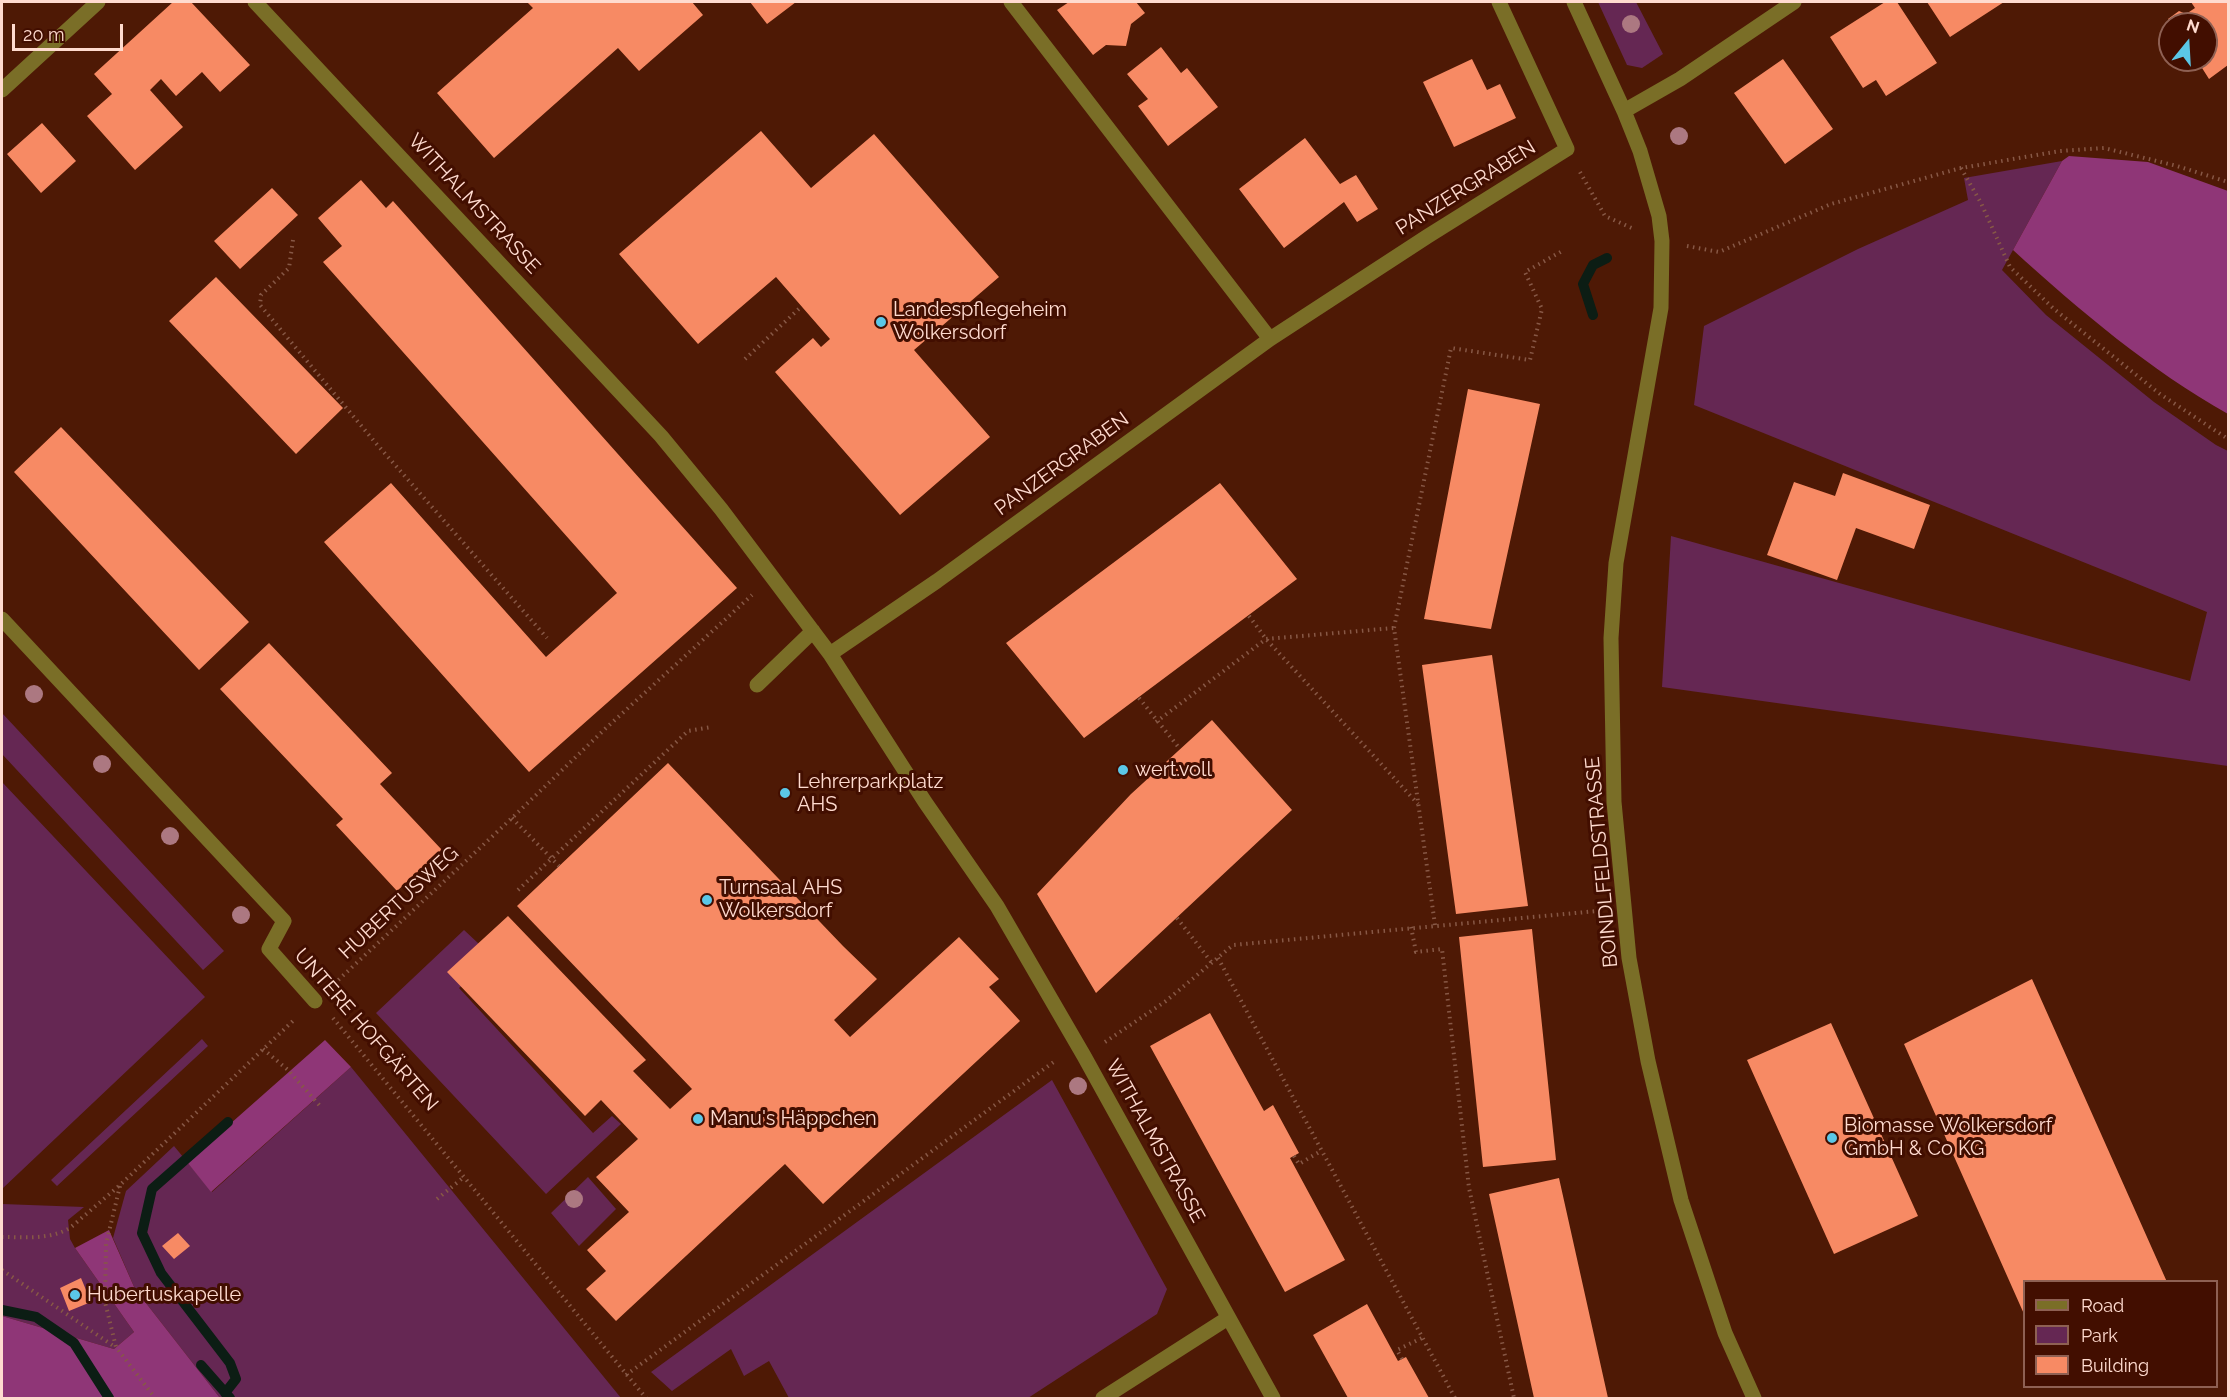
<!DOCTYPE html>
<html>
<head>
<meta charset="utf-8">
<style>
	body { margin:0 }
	#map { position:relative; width:2230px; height:1400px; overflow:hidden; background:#4e1905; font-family:Raleway,sans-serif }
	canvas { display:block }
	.frame { position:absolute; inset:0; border:3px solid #ffdbcf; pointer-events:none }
	.legend { position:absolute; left:2023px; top:1280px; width:195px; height:108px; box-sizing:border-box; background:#420e00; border:2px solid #8e6053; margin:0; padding:8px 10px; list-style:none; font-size:18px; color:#ffdbcf }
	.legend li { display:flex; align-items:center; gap:12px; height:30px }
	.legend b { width:30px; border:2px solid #8e6053 }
	.north { position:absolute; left:2158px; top:12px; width:60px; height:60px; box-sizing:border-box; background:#420e00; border:2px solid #8e6053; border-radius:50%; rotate:18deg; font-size:16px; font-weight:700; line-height:24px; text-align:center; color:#ffdbcf }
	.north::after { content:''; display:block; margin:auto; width:21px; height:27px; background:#5bc7e7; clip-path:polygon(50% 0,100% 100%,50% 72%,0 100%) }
	.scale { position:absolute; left:12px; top:24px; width:111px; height:27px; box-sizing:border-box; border:3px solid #ffdbcf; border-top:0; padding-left:8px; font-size:18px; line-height:21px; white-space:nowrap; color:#ffdbcf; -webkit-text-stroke:4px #420e00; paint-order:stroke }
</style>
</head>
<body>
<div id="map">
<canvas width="2230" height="1400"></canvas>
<div class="frame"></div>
<ul class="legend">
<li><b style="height:8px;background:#7a6e27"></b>Road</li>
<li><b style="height:16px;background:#652753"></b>Park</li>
<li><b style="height:16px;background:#f78a64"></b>Building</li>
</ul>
<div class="north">N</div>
<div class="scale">20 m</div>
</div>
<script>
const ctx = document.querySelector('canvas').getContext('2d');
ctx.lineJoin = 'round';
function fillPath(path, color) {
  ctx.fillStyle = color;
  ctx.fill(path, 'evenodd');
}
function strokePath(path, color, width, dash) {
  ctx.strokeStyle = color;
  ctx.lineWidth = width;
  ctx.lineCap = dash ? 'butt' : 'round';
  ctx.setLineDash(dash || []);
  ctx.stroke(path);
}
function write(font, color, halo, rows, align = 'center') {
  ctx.font = font + ' Raleway,sans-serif';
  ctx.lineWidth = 6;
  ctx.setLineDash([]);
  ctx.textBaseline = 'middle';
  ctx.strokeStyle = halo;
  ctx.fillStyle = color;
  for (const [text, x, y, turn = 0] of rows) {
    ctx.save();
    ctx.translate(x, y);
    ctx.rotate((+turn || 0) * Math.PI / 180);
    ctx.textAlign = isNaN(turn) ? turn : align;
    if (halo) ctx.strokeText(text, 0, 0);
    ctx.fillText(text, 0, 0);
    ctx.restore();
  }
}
const green = new Path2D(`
	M1598 2H1636L1663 54 1642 68 1627 65Z
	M2062 161 2002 270 2046 315 2154 402 2216 445 2228 451V766L1662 687 1671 536 2190 681 2207 612 1694 405 1704 326 1858 249 1968 200 1964 178Z
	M2 713 224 951 203 970 2 754Z
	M2 782 205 997 2 1189Z
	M464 930 493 957 459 988 593 1133 612 1116 621 1124 546 1194 376 1013Z
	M202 1039 208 1046 57 1186 51 1180Z
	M351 1067 621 1398H220L135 1289 113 1238 126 1191 174 1146 212 1192Z
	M1052 1080 1167 1289 1157 1314 1028 1398H789L769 1361 744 1376 731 1349 672 1391 651 1372Z
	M588 1177 616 1209 579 1246 551 1213Z
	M2 1204 84 1207 68 1220 70 1239 75 1248 134 1332 114 1349 2 1316Z`);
const forest = new Path2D(`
	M2069 156 2148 162 2228 191V414C2150 370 2080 311 2013 250L2062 161Z
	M325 1040 351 1067 211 1192 187 1162Z
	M109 1230 135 1289 220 1398H2V1316L114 1349 134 1332 75 1248Z`);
const stream = new Path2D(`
	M1593 315 1583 284 1593 265 1607 258
	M2 1310 36 1317 74 1343 109 1398
	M201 1365 230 1398
	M225 1393 236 1379 230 1363 161 1273 142 1233 152 1189 228 1122`);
const building = new Path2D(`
	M173 2H191L250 65 220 92 202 72 176 96 161 79 150 90 183 127 135 170 87 116 112 94 94 74Z
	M527 2H692L703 15 639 71 618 48 494 158 437 93 533 8Z
	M750 2H796L767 24Z
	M1069 2H1136L1145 13 1131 24 1126 46 1106 45 1093 55 1057 10Z
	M1885 2H1897L1937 63 1886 96 1876 80 1863 88 1830 37Z
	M1927 2H2004L1950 37Z
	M2191 2H2228V65L2209 79 2197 60H2206V24H2172L2168 19 2179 11 2186 14 2195 8Z
	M1161 47 1181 73 1187 68 1218 107 1168 146 1138 106 1148 99 1127 74Z
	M1472 59 1487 90 1500 84 1516 118 1454 147 1423 82Z
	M1783 59 1833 129 1785 164 1734 93Z
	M42 123 76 161 41 193 7 154Z
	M761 131 811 188 874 134 999 277 914 350 990 437 900 515 775 372 813 338 821 347 830 339 776 277 698 344 619 254Z
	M1305 138 1340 184 1356 175 1378 209 1357 222 1344 202 1284 248 1239 189Z
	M361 180 386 208 393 201 737 588 529 772 324 542 391 483 546 657 617 593 323 262 342 246 318 218Z
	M272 188 298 215 240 269 214 241Z
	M216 277 343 408 296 454 169 321Z
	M1468 389 1540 404 1491 629 1424 619Z
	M61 427 249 622 199 670 14 472Z
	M1843 473 1930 505 1914 549 1856 528 1837 580 1767 555 1794 482 1835 496Z
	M1220 483 1297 579 1084 738 1006 643Z
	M269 643 392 773 380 784 442 850 397 891 336 825 343 819 220 689Z
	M1492 655 1528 906 1456 914 1422 665Z
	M1212 720 1292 810 1096 993 1037 894 1131 794Z
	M668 763 843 946 877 979 834 1020 850 1037 959 937 999 979 989 987 1020 1021 823 1204 785 1164 616 1321 586 1289 606 1271 587 1250 629 1212 596 1177 638 1139 601 1100 585 1116 447 972 508 916 646 1060 633 1071 670 1109 692 1089 517 906Z
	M1532 929 1556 1160 1483 1167 1459 937Z
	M2032 979 2167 1282H2024V1314L1904 1044Z
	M1210 1013 1264 1111 1273 1105 1299 1153 1290 1158 1345 1260 1285 1292 1150 1046Z
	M1831 1023 1918 1216 1834 1254 1747 1060Z
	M1559 1178 1608 1398H1534L1489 1194Z
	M178 1233 190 1246 174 1259 162 1246Z
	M81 1278 91 1302 69 1311 60 1288Z
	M1367 1304 1398 1361 1406 1357 1429 1398H1348L1313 1335Z`);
const path = new Path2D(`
	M1961 168 1981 203 2010 267 2054 309 2160 394 2228 439
	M1580 172 1605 216 1634 229
	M293 240 289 268 261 295 260 305 374 441 547 638
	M1687 246 1719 252 1831 204 1961 168 2060 151 2104 148 2177 166 2228 182
	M745 359 802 306
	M1249 616 1266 639 1418 804
	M1139 698 1180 749
	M1156 722 1266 639 1394 628
	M512 818 559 866
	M518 890 688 731 712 727
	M1177 918 1212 963
	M1435 925 1394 628 1451 348 1530 360 1542 309 1525 272 1564 250
	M1411 927 1416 952 1442 949 1469 1188 1514 1398
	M1218 958 1455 1398
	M334 984 512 818 605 729 752 595
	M333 1018 646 1398
	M1105 1042 1166 1001 1233 945 1597 911
	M263 1049 288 1070 321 1107
	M1294 1156 1299 1164 1321 1151
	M120 1186 106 1244 105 1302 116 1347 155 1398
	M437 1199 464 1177
	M2 1237C25 1237 49 1240 70 1228L120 1185 295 1019
	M2 1270 115 1347
	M1402 1359 1397 1350 1422 1338
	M626 1375 1055 1061`);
const minor = new Path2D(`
	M255 2 661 436 721 509 830 654 925 802 997 906 1084 1056 1273 1398
	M1011 2 1270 339
	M1574 2 1624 111 1640 151 1659 216 1662 241 1661 308 1616 563 1611 638 1614 802 1629 958 1648 1061 1681 1200 1725 1333 1754 1398
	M2 90 98 2
	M1624 111 1680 79 1794 2
	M2 619 284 921 269 949 315 1001
	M830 654 937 581 1270 339 1428 236 1567 149 1499 2
	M757 685 813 631
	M1103 1398 1228 1318`);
const trees = [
	[1631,24],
	[1679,136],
	[34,694],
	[102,764],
	[170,836],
	[241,915],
	[1078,1086],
	[574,1199]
];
const markers = [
	[881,322,6,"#5bc7e7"],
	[1123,770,6,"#5bc7e7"],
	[785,793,6,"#5bc7e7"],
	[707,900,6,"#5bc7e7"],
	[698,1119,6,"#5bc7e7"],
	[1832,1138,6,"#5bc7e7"],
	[75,1295,6,"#5bc7e7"]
];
const streetNames = [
	["PANZERGRABEN",1466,188,-32],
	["WITHALMSTRASSE",474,204,47],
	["PANZERGRABEN",1062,464,-36],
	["BOINDLFELDSTRASSE",1602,862,-95],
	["HUBERTUSWEG",399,903,-43],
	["UNTERE HOFGÄRTEN",366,1030,49],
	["WITHALMSTRASSE",1155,1141,61]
];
const poiNames = [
	["Landespflegeheim",893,310],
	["Wolkersdorf",893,333],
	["wert.voll",1135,770],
	["Lehrerparkplatz",797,782],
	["AHS",797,805],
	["Turnsaal AHS",719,888],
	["Wolkersdorf",719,911],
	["Manu's Häppchen",710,1119],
	["Biomasse Wolkersdorf",1844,1126],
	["GmbH & Co KG",1844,1149],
	["Hubertuskapelle",87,1295]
];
fillPath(green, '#652753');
fillPath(forest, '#8f3677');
strokePath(stream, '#0c1d14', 10);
fillPath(building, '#f78a64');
strokePath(path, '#875846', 4, [1.5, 4.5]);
strokePath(minor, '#7a6e27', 15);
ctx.fillStyle = '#ac7881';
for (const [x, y] of trees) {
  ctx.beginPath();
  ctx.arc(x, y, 9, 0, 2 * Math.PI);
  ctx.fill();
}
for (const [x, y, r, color] of markers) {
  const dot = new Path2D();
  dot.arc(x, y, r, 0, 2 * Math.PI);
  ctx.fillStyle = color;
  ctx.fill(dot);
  strokePath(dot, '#420e00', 2);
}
write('20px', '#ffdbcf', '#420e00', streetNames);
write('20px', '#ffdbcf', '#420e00', poiNames, 'left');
</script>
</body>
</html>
